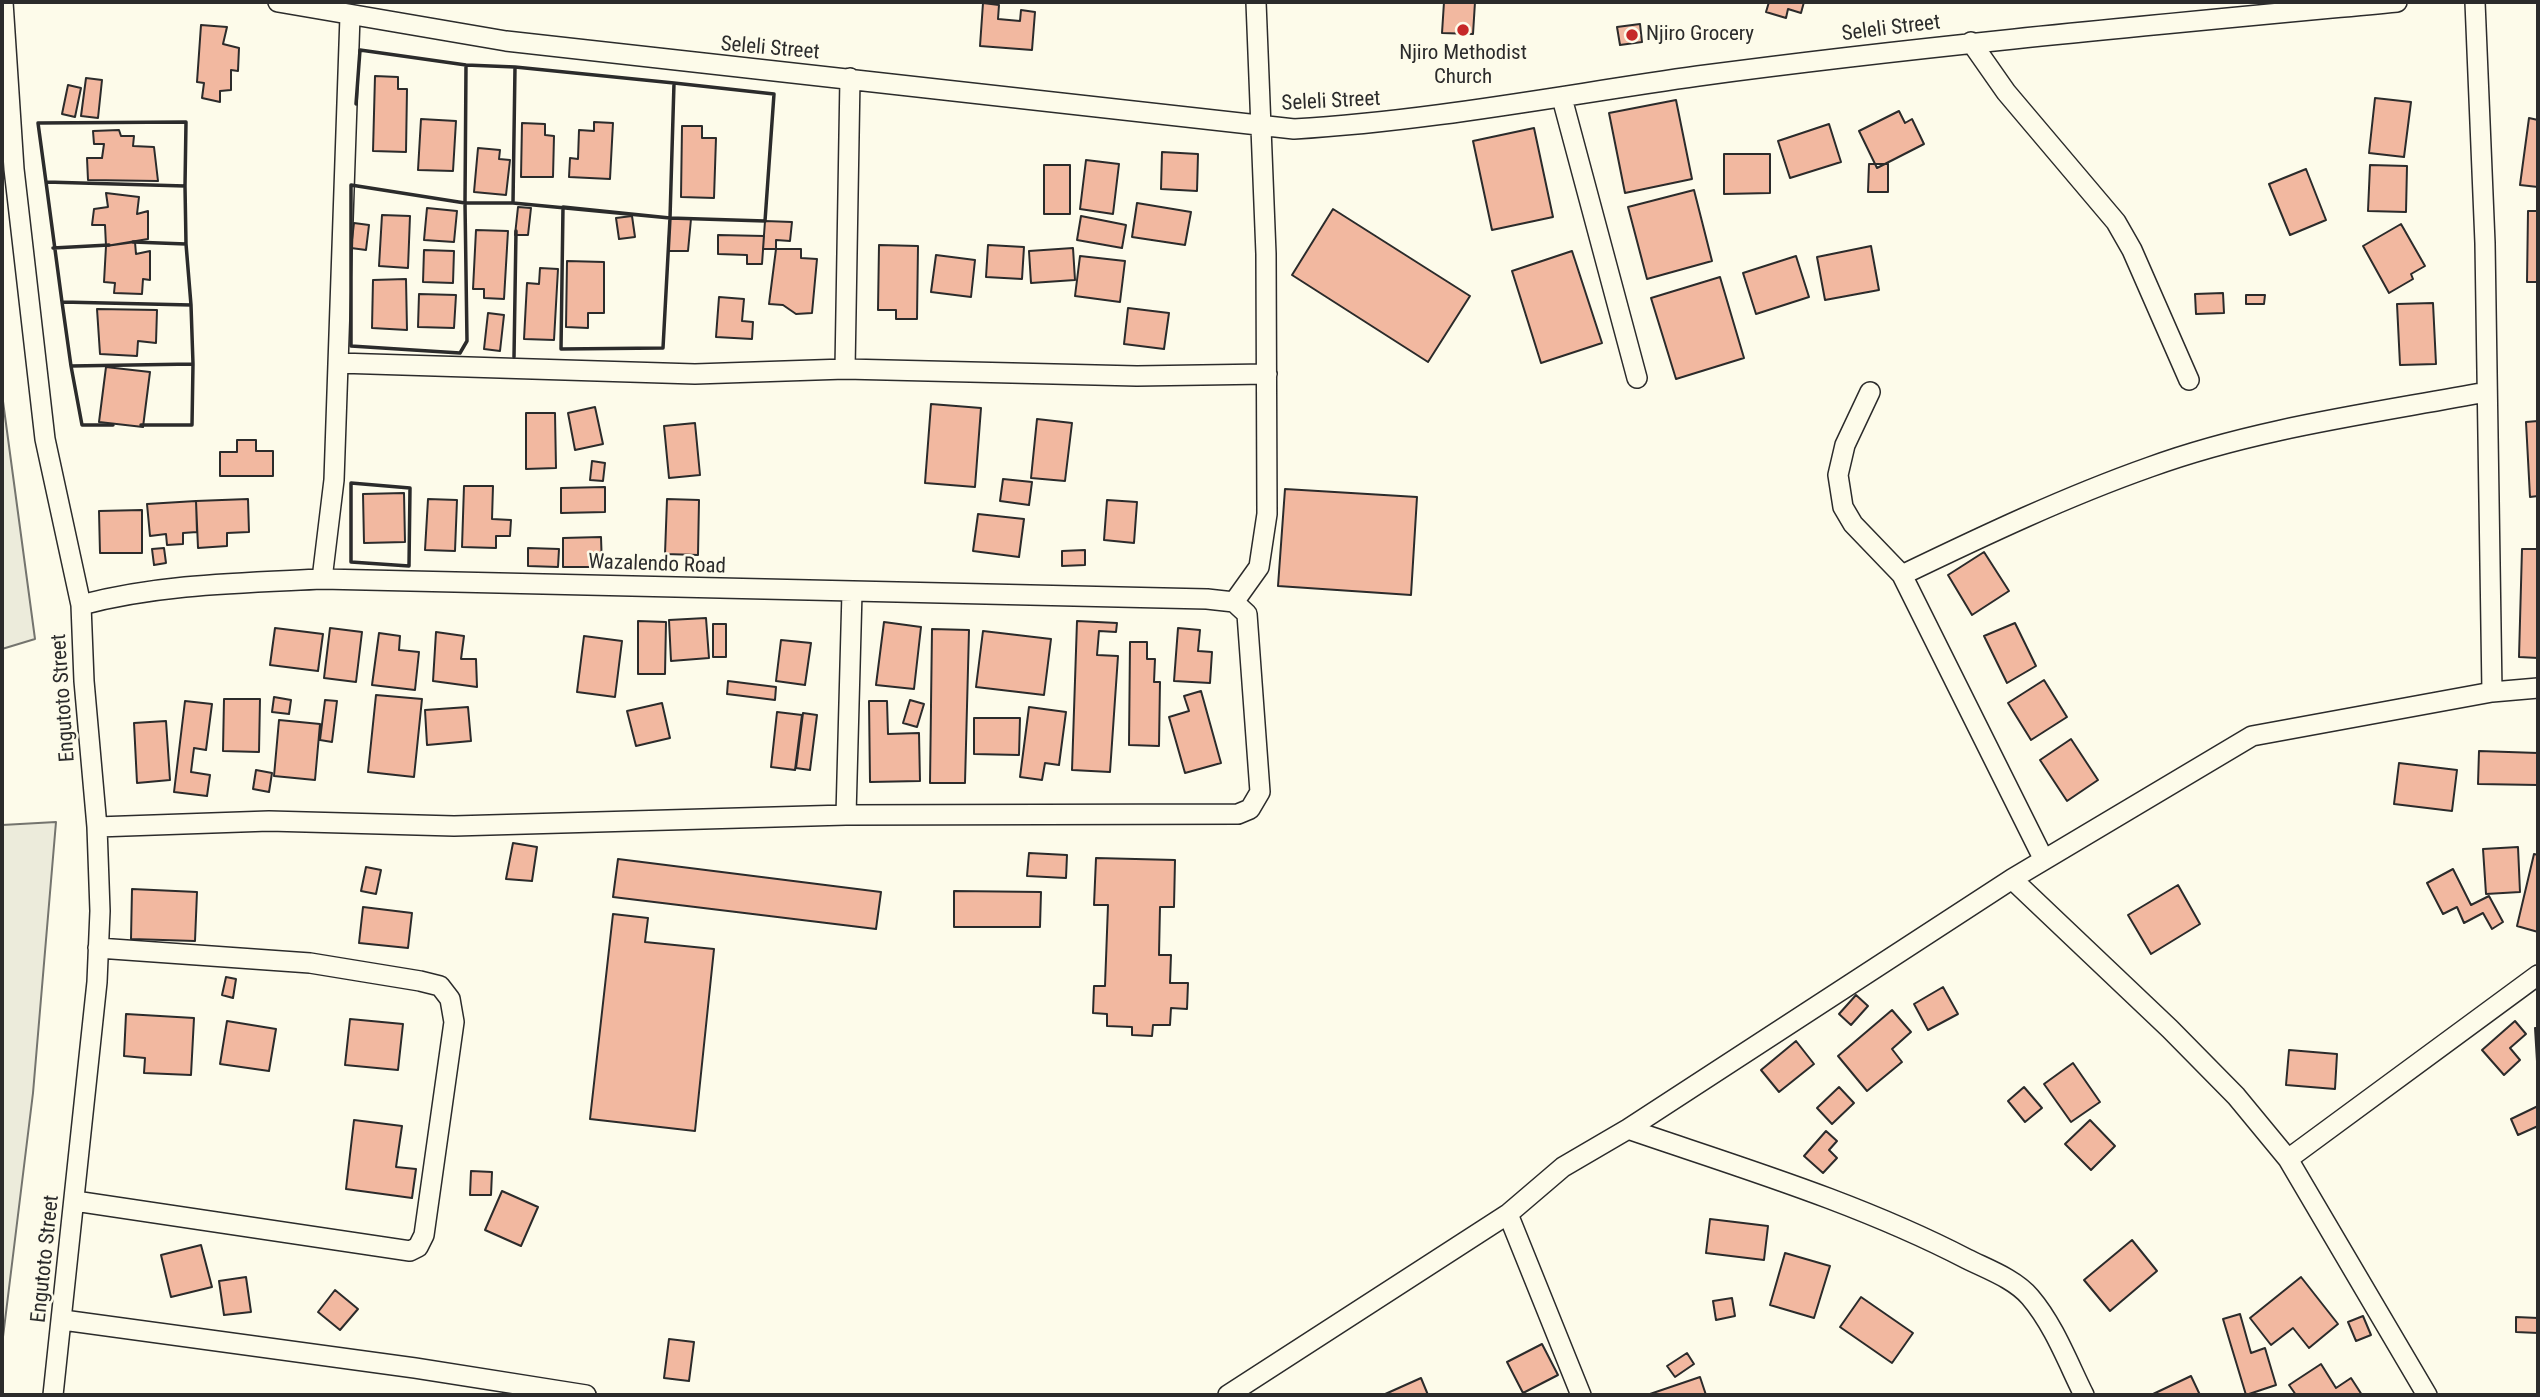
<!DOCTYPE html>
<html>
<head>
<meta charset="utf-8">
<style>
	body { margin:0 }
	#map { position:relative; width:2540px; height:1397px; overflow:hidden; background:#fdfbea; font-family:"Roboto Condensed",sans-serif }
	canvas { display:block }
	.frame { position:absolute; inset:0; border:4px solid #2b2b2b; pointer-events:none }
</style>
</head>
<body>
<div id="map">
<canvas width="2540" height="1397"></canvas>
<div class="frame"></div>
</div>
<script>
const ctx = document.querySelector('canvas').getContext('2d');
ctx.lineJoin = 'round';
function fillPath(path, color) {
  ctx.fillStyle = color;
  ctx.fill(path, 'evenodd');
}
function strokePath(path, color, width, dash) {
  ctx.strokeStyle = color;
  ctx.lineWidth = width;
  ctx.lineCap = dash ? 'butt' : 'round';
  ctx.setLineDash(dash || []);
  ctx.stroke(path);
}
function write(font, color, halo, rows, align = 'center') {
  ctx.font = font + ' "Roboto Condensed",sans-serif';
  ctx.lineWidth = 5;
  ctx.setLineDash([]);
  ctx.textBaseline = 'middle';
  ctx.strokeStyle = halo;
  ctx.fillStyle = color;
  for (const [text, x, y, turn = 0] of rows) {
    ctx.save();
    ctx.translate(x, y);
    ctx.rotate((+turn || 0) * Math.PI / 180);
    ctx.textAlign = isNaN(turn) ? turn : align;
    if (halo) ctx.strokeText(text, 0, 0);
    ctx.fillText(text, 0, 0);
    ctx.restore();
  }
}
const green = new Path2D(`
	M2 394 35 639 2 649Z
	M56 822 33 1093 2 1345V825Z`);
const building = new Path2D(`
	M1444 2H1475L1473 34 1442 33Z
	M1769 2H1804L1801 13 1788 9 1786 18 1766 12Z
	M983 3 999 5 998 19 1020 21 1021 10 1035 12 1032 50 980 46Z
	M1640 24 1642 42 1620 45 1617 27Z
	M201 25 227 27 223 44 239 48 238 71 231 70V90L220 91V102L202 98 204 83 197 82Z
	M375 76 398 77V89H407L406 152 373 151Z
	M86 78 102 80 98 118 81 116Z
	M68 85 81 88 75 117 62 114Z
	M2375 98 2411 102 2404 157 2369 153Z
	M1676 100 1692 179 1625 193 1609 113Z
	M1899 111 1905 123 1912 119 1924 144 1877 168 1859 131Z
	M2529 118 2538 120V187L2520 185Z
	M421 119 456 121 453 171 418 170Z
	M594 122 613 123 610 179 569 177 570 158 578 159 579 130 594 131Z
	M522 123 545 124V135L554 136 553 177H521Z
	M1829 124 1841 162 1790 178 1778 141Z
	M682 126H702V138H716L714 198 681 197Z
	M1534 128 1553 217 1492 230 1473 141Z
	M119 130 121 136H134L133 146 154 147 158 181 88 180 87 158H102L104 144H94L93 131Z
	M478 148 500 150 499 159 510 160 506 195 474 192Z
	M1162 152 1198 154 1197 191 1161 189Z
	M1724 154H1770V193L1724 194Z
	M1086 160 1119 164 1113 214 1080 209Z
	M1869 164H1888V192H1868Z
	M1044 165H1070V214H1044Z
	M2370 165 2407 166 2406 212 2368 211Z
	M2306 169 2326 220 2290 235 2269 184Z
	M1694 190 1712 261 1647 279 1628 207Z
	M106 193 139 197 137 214 148 211V239L106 246 105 225H92L94 209 108 207Z
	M1137 203 1191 212 1185 245 1132 237Z
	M518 207 531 208 528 235H515Z
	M427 208 457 211 454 242 424 240Z
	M1333 209 1470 296 1428 362 1292 275Z
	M2528 211H2538V282H2527Z
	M382 215 410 216 408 268 379 266Z
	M632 216 635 237 619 239 616 218Z
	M1081 216 1126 225 1122 248 1077 240Z
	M670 218 691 219 688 251H668Z
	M765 221 792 222 790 241 776 240V249H763Z
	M354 223 369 225 366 250 351 248Z
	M2401 224 2425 266 2411 274 2413 279 2389 293 2363 246Z
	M476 230 508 231 504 299 484 298V289H473Z
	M718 235 764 236 762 264H747V255L718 254Z
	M135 242 136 254 150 251V280L143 279 142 294 114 293 115 283 104 282 106 246Z
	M879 245 918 246 917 319H896V310H878Z
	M988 245 1024 247 1022 279 986 277Z
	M1871 246 1879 290 1825 300 1817 257Z
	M1073 248 1075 280 1031 283 1029 251Z
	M776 249H801V258L817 259 812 313 796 314 783 305 769 304Z
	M424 250 454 251 453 283 423 282Z
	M1572 251 1602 343 1541 363 1512 271Z
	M936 255 975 260 971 297 931 292Z
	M1080 256 1125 261 1120 302 1075 296Z
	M1796 256 1809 297 1756 314 1743 273Z
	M567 261 604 262V313H588V328L566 327Z
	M540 268 558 269 554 340 524 339 527 283 539 284Z
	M1720 277 1744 358 1676 379 1651 298Z
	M406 279 407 330 372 328 373 280Z
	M2223 293 2224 313 2196 314 2195 294Z
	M419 294 456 295 454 328 418 327Z
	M2246 295H2265L2264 304H2246Z
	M719 297 744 299 742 321 753 322 752 339 716 337Z
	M2433 303 2436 364 2400 365 2397 304Z
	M1128 308 1169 313 1164 349 1124 344Z
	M97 309 157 310 156 343 138 341 137 356 100 354Z
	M488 313 504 315 500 351 484 349Z
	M106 367 150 372 143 427 99 422Z
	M931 404 981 408 975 487 925 483Z
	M595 407 603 444 575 450 568 413Z
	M526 413H555L556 468 526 469Z
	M1037 419 1072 423 1065 481 1031 478Z
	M2538 421V496L2530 497 2526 422Z
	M695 423 700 475 669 478 664 426Z
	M237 440H256V451H273V476H220V452H237Z
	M592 461 605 463 603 481 590 480Z
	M1003 479 1032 482 1029 505 1000 501Z
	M464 486H493L492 519 511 520 510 536H496V548L462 547Z
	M605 487V512L561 513V488Z
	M1285 489 1417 497 1411 595 1278 586Z
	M404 493 405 542 364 543 363 494Z
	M248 499 249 532 227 533V546L198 548 196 501Z
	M428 499 457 500 455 551 425 550Z
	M667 499 699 500 698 555 665 554Z
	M1107 500 1137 502 1134 543 1104 540Z
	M196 501 197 532 183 533V544L167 545 166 534 150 536 147 504Z
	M142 510V553H100L99 511Z
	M978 514 1024 519 1019 557 973 551Z
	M601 537 602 567H563V538Z
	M164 548 166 563 154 565 152 549Z
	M528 548 559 549 558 567 528 566Z
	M2522 549H2538V658L2519 657Z
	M1085 550V565L1062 566V551Z
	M1984 552 2009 591 1972 615 1948 575Z
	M706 618 709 658 671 661 669 620Z
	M638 621 666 622 665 674H638Z
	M1077 621 1117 623 1116 632 1099 631 1097 655 1118 656 1110 772 1072 770Z
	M884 622 921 627 914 689 876 685Z
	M2015 623 2036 666 2007 683 1984 636Z
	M713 624H726V657H713Z
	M275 628 323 634 318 671 270 665Z
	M330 628 362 632 356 682 324 678Z
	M1178 628 1200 630 1198 651 1212 652 1210 683 1174 681Z
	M932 629 969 630 965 783H930Z
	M983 631 1051 639 1044 695 976 687Z
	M436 632 464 636 461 659H476L477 687 433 681Z
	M379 633 400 636 399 650 419 652 415 690 372 685Z
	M584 636 622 641 615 697 577 692Z
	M781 640 811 643 805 685 776 681Z
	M1130 642H1147V659H1155L1154 682H1160L1159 746 1129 745Z
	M2044 680 2067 717 2031 740 2008 703Z
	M728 681 776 687 775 700 727 694Z
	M1201 691 1221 763 1185 773 1169 717 1189 711 1184 696Z
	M376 695 422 699 414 777 368 772Z
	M274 697 291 700 289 714 272 712Z
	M224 699H260L259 752 223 751Z
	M325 700 337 701 332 742 320 740Z
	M910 700 924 704 917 727 903 723Z
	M185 701 212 704 206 750 194 748 191 772 210 775 207 796 174 792Z
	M869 701H887L888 734 919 733 920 781 870 782Z
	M662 703 670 738 636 746 627 711Z
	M468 707 471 741 427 745 425 710Z
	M1029 707 1066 712 1059 765 1045 763 1042 780 1020 777Z
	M777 712 802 715 795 770 771 767Z
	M803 713 817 715 810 770 796 768Z
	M974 718H1020L1019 755 974 754Z
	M279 720 320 724 315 780 274 776Z
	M166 721 170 780 137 783 134 723Z
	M2071 739 2098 780 2067 801 2040 760Z
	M2479 751 2538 753V785L2478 784Z
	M2399 763 2457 770 2452 811 2394 804Z
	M256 770 272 773 269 792 253 789Z
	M513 843 537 847 532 881 506 879Z
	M2518 847 2520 892 2486 894 2483 849Z
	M1029 853 1067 855 1066 878 1027 876Z
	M2534 854 2538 855V932L2517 926Z
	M1096 858 1175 860 1174 907H1160L1159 955H1171L1170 983H1188L1187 1009 1171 1008 1170 1025H1153L1152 1036 1132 1035V1027L1107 1026V1014L1093 1013 1094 986H1105L1108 905H1094Z
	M618 859 881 892 876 929 613 897Z
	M366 867 381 870 376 894 361 891Z
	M2453 869 2471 905 2489 896 2503 922 2492 929 2483 913 2464 923 2457 907 2443 914 2427 883Z
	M2178 885 2200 924 2151 954 2128 915Z
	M132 889 197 892 195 941 131 939Z
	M954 891 1041 892 1040 927H954Z
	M363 907 412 913 408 948 359 943Z
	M613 914 648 918 645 942 714 949 695 1131 590 1119Z
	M226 977 236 979 233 998 222 995Z
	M1943 987 1958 1014 1928 1030 1914 1004Z
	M1856 995 1868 1006 1851 1025 1839 1014Z
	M1892 1010 1911 1032 1892 1049 1902 1062 1867 1091 1838 1056Z
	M126 1014 194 1018 191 1075 144 1073 145 1058 124 1056Z
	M350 1019 403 1024 398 1070 345 1065Z
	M227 1021 276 1029 269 1071 220 1064Z
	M2515 1021 2526 1034 2510 1048 2520 1060 2504 1075 2482 1050Z
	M2535 1028H2538V1078Z
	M1796 1041 1814 1064 1779 1092 1761 1070Z
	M2289 1050 2337 1054 2335 1089 2286 1085Z
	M2073 1063 2100 1102 2071 1122 2044 1084Z
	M1839 1087 1854 1103 1832 1124 1817 1108Z
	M2024 1087 2042 1108 2025 1122 2008 1101Z
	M2538 1106V1126L2518 1135 2511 1119Z
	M354 1120 402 1126 396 1167 416 1169 412 1198 346 1189Z
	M2090 1120 2115 1146 2091 1170 2065 1144Z
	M1826 1131 1837 1141 1829 1150 1837 1158 1823 1173 1804 1156Z
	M471 1171 492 1172 491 1195H470Z
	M502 1191 538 1207 521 1246 485 1230Z
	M1710 1219 1768 1226 1764 1260 1706 1253Z
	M2132 1240 2157 1271 2110 1311 2084 1280Z
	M201 1245 212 1287 171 1297 161 1255Z
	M1785 1253 1830 1266 1814 1318 1770 1305Z
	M246 1277 251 1312 224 1315 219 1281Z
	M2301 1277 2338 1324 2309 1348 2293 1328 2271 1345 2250 1318Z
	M335 1290 358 1309 340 1330 318 1312Z
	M1861 1297 1913 1333 1892 1363 1840 1327Z
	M1732 1298 1735 1316 1716 1320 1713 1301Z
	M2240 1314 2251 1353 2265 1348 2276 1385 2246 1395 2223 1319Z
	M2363 1316 2371 1335 2356 1341 2348 1322Z
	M2516 1317 2538 1318V1333L2516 1332Z
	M669 1339 694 1342 689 1381 664 1378Z
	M1542 1344 1558 1375 1523 1393 1507 1362Z
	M1687 1353 1694 1364 1675 1377 1667 1366Z
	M2321 1364 2336 1388 2351 1378 2362 1395H2296L2289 1385Z
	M2191 1376 2200 1395H2151Z
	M1700 1377 1706 1395H1647Z
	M1421 1378 1428 1395H1383Z`);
const street = new Path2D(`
	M3 2 14 169 45 439 81 605 84 681 97 827 100 911 97 982 53 1395
	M278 2 506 41 1294 129C1430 121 1563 95 1698 76 1930 45 2164 24 2397 2
	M2475 2 2485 243 2492 692
	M1971 42 2006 92 2116 222 2132 250 2189 380
	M1562 98 1637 378
	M338 363 695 374 845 369 1137 376 1267 374
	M845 369 850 78
	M1870 392 1845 445 1838 475 1843 507 1853 524 1902 575 2044 860
	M1902 575C1983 536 2065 497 2150 467 2257 428 2375 413 2486 392
	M322 579 334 480 350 16
	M1234 602 1259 567 1267 514 1266 254 1256 2
	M81 605C160 584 241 583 322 579L1207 599 1234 602 1247 614 1260 792 1250 809 1238 814 846 815 454 826 269 821 97 827
	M846 815 852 592
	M2012 879 2170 1029 2236 1096 2288 1159 2427 1395
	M1628 1129C1742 1168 1859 1203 1967 1259 1987 1269 2015 1279 2030 1297 2054 1325 2068 1363 2084 1395
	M2288 1159 2538 975
	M75 1201 410 1251 418 1247 424 1235 454 1022 450 999 440 986 420 981 310 963 98 948
	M1508 1214 1581 1395
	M63 1320 415 1368 586 1395
	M1228 1395 1508 1214 1563 1167 1628 1129 2012 879 2252 736 2492 692 2538 688`);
const wall = new Path2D(`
	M515 67 674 83 670 218 513 203Z
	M674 83 774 94 765 221 670 218Z
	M356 104 360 50 466 65 515 67 513 203H465L466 65
	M46 182 38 123 186 122 185 186
	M351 185 465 203 467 341 460 353 351 346Z
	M563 207 670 218 663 348 561 349Z
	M133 242 186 244 185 186 46 182 62 302 191 305 186 244
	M53 248 109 245
	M62 302 71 366 193 364 191 305
	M514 357 516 231
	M71 366 82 425H113
	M141 425H192L193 364
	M351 483 410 488 409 566 351 562Z`);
const markers = [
	[1463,30,7,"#c62828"],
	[1632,35,7,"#c62828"]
];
const streetNames = [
	["Seleli Street",1891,29,-7],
	["Seleli Street",770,49,5],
	["Seleli Street",1331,102,-3],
	["Wazalendo Road",657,565,2],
	["Engutoto Street",64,698,-94],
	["Engutoto Street",46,1259,-84]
];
const poiNames = [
	["Njiro Grocery",1646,35],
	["Njiro Methodist",1463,54,"center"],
	["Church",1463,78,"center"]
];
fillPath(green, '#ecebdb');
strokePath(green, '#74746e', 2);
fillPath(building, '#f2b8a0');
strokePath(building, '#2b2b2b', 2);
strokePath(street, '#2b2b2b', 22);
strokePath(street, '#fdfbea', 19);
strokePath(wall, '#2b2b2b', 3.5);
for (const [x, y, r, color] of markers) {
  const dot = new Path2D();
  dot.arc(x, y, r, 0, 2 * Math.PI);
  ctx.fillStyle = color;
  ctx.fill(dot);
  strokePath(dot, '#fdfbea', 2.5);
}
write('21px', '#2b2b2b', '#fdfbea', streetNames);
write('21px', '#2b2b2b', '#fdfbea', poiNames, 'left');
</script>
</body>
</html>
